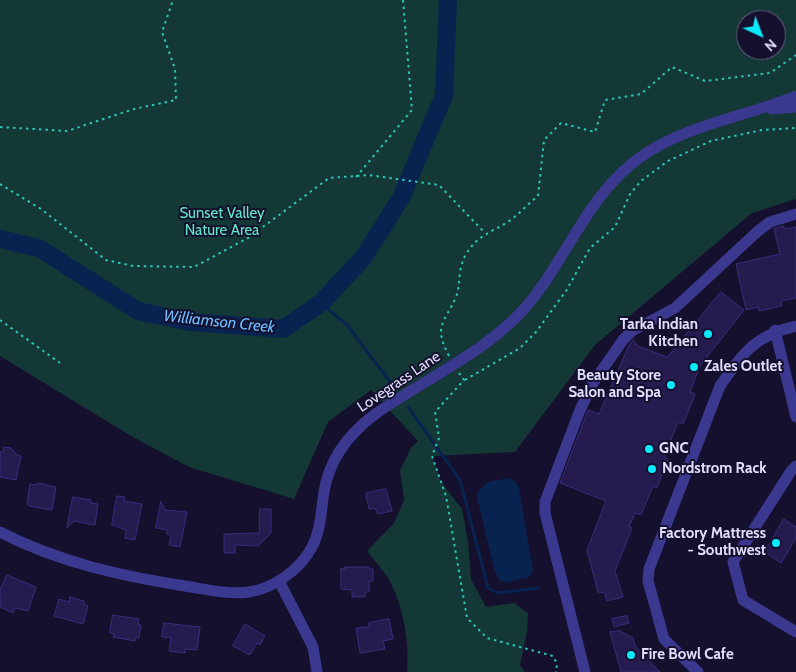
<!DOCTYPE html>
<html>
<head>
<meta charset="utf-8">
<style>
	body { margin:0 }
	#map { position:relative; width:796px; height:672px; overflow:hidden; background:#15102d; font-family:Cabin,sans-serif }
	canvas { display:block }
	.north { position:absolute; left:736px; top:10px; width:50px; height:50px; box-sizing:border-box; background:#15102d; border:1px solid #666281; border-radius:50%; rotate:137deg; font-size:14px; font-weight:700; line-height:20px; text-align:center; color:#e0ddff }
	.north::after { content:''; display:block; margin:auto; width:18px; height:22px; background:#09eaff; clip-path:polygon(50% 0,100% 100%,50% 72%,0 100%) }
</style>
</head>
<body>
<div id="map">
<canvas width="796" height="672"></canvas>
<div class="north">N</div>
</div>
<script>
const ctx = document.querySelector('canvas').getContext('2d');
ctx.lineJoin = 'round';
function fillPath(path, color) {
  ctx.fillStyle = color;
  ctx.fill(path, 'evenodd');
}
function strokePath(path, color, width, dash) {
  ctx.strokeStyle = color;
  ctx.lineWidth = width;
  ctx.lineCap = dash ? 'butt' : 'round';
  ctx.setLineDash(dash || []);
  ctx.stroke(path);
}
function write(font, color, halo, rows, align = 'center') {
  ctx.font = font + ' Cabin,sans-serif';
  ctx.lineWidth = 4;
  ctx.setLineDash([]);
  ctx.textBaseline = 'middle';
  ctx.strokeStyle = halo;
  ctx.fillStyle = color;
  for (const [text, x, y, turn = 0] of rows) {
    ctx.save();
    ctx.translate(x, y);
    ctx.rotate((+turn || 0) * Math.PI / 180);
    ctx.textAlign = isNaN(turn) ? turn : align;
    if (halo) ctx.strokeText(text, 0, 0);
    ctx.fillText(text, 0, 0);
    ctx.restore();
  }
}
const green = new Path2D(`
	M0 0H796V199L752 213 595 345 515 452 432 456 441 482 462 509 468 541 471 579 486 607 514 603 528 613 527 632 520 665 525 672H407C410 643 403 604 388 578 382 569 374 560 367 551L394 523 404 500 400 470 411 448 418 441 371 390 328 422 294 499 189 467 131 436 0 356ZM746 20H776V50H746Z`);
const water = new Path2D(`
	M508 478 516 482 519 488 533 571 529 577 506 583 500 581 495 572 477 497 478 491 488 482Z`);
const stream = new Path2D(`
	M321 303 347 325 394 387
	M408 407 460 480 488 588 498 593 538 588`);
const river = new Path2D(`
	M0 239 39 248 138 311 190 322 283 329 321 303 363 258 401 198 444 95 448 0`);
const building = new Path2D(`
	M784 226V229L796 227V298L781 301 782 306 759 311 758 307 746 310 736 264 780 254 774 229Z
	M721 292 744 310 700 366 690 392 695 394 692 402 683 424 678 422 664 457 668 459 657 488 653 486 641 515 635 513 629 527 632 528 615 571 623 597 607 601 605 593 598 592 587 550 606 501 560 483 588 410 599 414 629 345 633 340 638 346 667 357Z
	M4 447 11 448 17 455 21 456 16 480 0 477V452H3Z
	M38 483 56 487 52 510 29 506 27 503 30 484 37 485Z
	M386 489 392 511 378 514 375 508 369 509 366 495 367 493Z
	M117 496 125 497 124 501 142 504 135 540 125 538 126 530 112 525Z
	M73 497 91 500V503L98 504 95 525 74 521 67 528Z
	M161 502 165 510 187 512 180 547 169 545 171 535 167 534V530L156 528Z
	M260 509H271V533L258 546 235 545V553H224V534L259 533Z
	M784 519 796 527V538L781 563 765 552Z
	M345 567H369V569H373V581H369V592H365V597H352V590L341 589V568L345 569Z
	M7 575 36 587 28 611 15 608 13 613 0 607V590Z
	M70 597 84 601V604L88 606 83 624 54 616 59 599 69 602Z
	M113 615 139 619 138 625H141L139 638 136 637 135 641 113 637 114 634 110 633Z
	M627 616 629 623 614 627 612 619Z
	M389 619 393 639 383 641 385 649 360 653 356 628 369 627V623Z
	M164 623 200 627 197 650 185 649V653L169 651 171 638 162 637Z
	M245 624 265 636 260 645 257 643 250 655 233 646Z
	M620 631 633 638 635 646 660 672H621L610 632Z`);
const path = new Path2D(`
	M0 127 67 131 134 109 176 100 175 69 162 32 173 0
	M356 177 412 110 403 0
	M0 184 41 209 106 260 133 266 194 267 248 238 329 178 369 175 439 185 485 233
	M0 320 60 363
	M449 356C433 325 444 324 456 297 461 285 457 272 465 256 477 234 494 232 512 219 521 212 529 203 538 196L544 140 561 123 595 132 605 100 641 94 672 67 705 81 770 73 796 55
	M459 373 464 380 435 412 439 438 432 456 446 496 467 618 487 638 553 656 557 664 556 672
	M465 380 520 348 536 332 566 291 590 248 615 227 630 194 641 181 668 161 711 141 762 130 796 128`);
const minor = new Path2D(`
	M772 109 796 107
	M775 330 796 417
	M796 466 791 471 733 562 743 600 796 632
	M0 532C58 562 121 576 185 586 205 589 228 595 249 592 274 588 300 570 312 547 321 530 321 511 324 492 329 460 349 434 374 415 423 380 485 353 525 308 567 260 587 194 642 156 689 124 744 117 796 96
	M279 581 313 647 317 672
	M585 672 545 513V502L580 410 593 383 623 340 632 331 675 308 758 231 770 222 796 214
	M698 672 664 639 648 581 649 569 720 386C743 353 755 335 796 326`);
const markers = [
	[708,334,5,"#09eaff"],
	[694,367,5,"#09eaff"],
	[671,385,5,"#09eaff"],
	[649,449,5,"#09eaff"],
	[652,469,5,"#09eaff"],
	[776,543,5,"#09eaff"],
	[631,655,5,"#09eaff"]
];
const parkNames = [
	["Sunset Valley",222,214],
	["Nature Area",222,231]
];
const poiNames = [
	["Tarka Indian",698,325,"right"],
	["Kitchen",698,342,"right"],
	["Zales Outlet",704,367],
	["Beauty Store",661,376,"right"],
	["Salon and Spa",661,393,"right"],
	["GNC",659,449],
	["Nordstrom Rack",662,469],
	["Factory Mattress",766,534,"right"],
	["- Southwest",766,551,"right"],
	["Fire Bowl Cafe",641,655]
];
const streetNames = [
	["Lovegrass Lane",399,382,-34]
];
const waterNames = [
	["Williamson Creek",219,322,6]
];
fillPath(green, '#133836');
fillPath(water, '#08234f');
strokePath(stream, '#08234f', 3);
strokePath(river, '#08234f', 18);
fillPath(building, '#251b4f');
strokePath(building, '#3b2c7d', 1);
strokePath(path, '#2ac6ba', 2, [2.5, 4]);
strokePath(minor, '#3b398f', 11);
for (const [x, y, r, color] of markers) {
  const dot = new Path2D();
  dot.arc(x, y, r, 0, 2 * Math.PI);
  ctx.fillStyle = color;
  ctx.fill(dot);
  strokePath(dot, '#15102d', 2);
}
write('15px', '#60e7c4', '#15102d', parkNames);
write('bold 15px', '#e0ddff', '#15102d', poiNames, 'left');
write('15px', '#e0ddff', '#15102d', streetNames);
write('italic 16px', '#6bbcff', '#15102d', waterNames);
</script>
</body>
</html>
